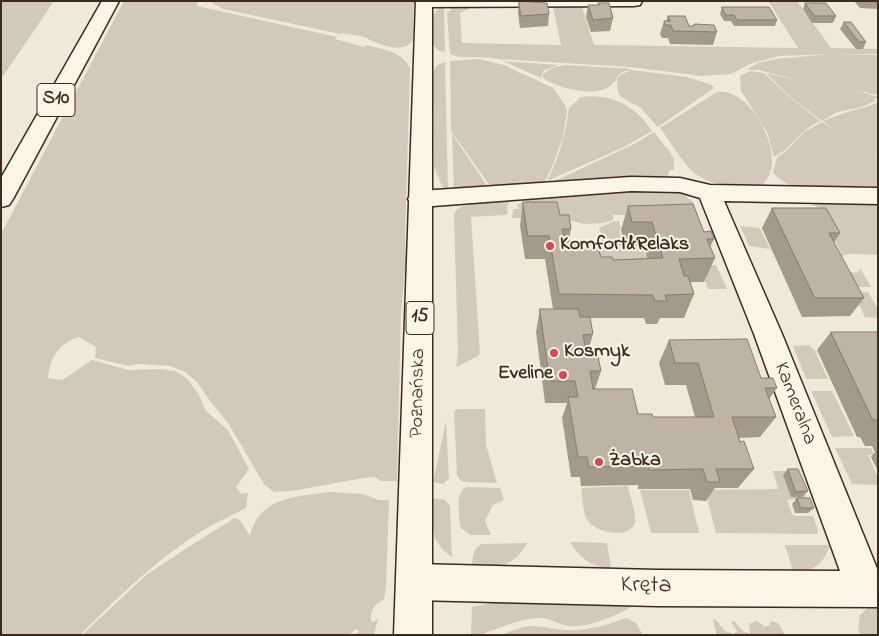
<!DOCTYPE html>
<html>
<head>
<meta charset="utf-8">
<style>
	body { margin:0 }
	#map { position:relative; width:879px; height:636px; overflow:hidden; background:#f0e9d9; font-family:"Indie Flower",sans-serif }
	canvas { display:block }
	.frame { position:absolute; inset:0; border:2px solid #3b2a1e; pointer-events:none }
</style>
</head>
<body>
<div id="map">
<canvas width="879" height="636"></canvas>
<div class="frame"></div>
</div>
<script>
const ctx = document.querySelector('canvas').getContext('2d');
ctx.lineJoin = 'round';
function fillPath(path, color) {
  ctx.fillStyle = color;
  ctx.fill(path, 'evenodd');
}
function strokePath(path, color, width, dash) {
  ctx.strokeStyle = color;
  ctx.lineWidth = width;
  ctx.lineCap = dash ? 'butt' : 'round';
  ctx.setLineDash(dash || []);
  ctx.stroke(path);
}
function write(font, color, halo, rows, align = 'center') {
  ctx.font = font + ' "Indie Flower",sans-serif';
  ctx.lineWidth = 4;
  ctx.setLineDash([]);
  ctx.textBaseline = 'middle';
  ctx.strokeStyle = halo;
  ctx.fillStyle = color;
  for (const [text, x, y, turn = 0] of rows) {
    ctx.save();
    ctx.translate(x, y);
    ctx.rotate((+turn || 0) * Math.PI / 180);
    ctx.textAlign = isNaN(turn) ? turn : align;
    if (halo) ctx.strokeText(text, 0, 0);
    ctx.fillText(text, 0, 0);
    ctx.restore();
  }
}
const green = new Path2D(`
	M1 1H54L1 79Z
	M124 1H198L197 6 337 37 335 39 364 47 366 45C383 49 401 51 410 68L405 238 406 260 401 312 397 481H380L375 477 363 478 292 491 274 492 264 484 228 423 210 401 197 382 185 372 170 366 137 364 129 366 95 358 96 347 79 337C59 343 50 357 48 378L62 380 92 360 128 370 159 369 176 371 187 379 198 393 206 411 228 430 249 469 236 487 241 494 248 493 246 508C233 515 219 521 205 529 159 557 118 597 80 635H1V234Z
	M209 1H414L413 40C403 55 379 44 370 40 363 35 350 35 342 33L340 34 223 9Z
	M768 1H797L831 48 878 49V54L840 55H878V95L856 90 878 97V98L873 99 876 101 858 108 837 112 822 121 789 96 766 73 804 82 759 70H746L758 63 776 59 831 54 780 56 752 63 731 74 702 76 630 67 498 59C486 56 456 59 450 54L447 13 454 7H472L460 13 462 43 561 45 553 7H582L594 45 798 48Z
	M444 6 445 52 439 51 433 45C433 31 428 11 444 6Z
	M479 59 504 65 553 88 565 105 567 112 563 137 552 167 544 183 496 190 488 183 451 131 450 61Z
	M503 61 558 65 543 71 541 78Z
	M445 62 448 190 442 186 434 167 433 72 437 65Z
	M564 65 634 69C614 72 621 77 610 86 595 98 557 88 543 78V74L552 68Z
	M631 70 687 77 712 85 714 88 658 127 641 108 621 97 618 93 617 79 620 75Z
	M750 71 764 73 787 95 820 121C805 128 798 137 787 148 783 152 778 154 774 157L767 132 741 91 740 76Z
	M717 92C746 87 772 134 772 159 773 170 768 180 760 187 737 187 707 187 690 169 679 157 670 141 660 128Z
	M581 97C611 93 636 106 652 131L624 147 547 181C559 158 566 133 569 108Z
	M878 103V156L873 154 878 157V192C843 192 799 200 773 173L777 157 786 151 804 132 822 122 834 130 823 121C841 113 859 109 878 103Z
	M654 132 670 152 674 159V170H670L668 174 671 180 544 186 634 144Z
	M452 134 490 190 454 191Z
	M669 190 685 195 693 202 695 206 693 205 691 208 696 210 698 214 613 215V220L603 223 584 224 561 218H512L513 209H519L517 205 528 200 533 193Z
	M513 198 507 206 508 213 506 215 471 217 480 353 478 356 456 367 458 354 454 216 456 210 463 206Z
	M878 200V255C864 255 847 251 836 259 842 268 847 274 859 272L860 268 871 287H836L819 253H841L822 213V207L819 208 814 205 815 202Z
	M614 221H619L621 229 619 230 624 247H643L653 280 607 282 595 243H602L599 228Z
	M740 226 760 228 770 249 749 246Z
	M700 265H716L727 289H708Z
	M857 292H868L878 309V318L865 317 854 295Z
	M809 345 815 351 828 379H806L793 346Z
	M811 391H832L854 436 832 437Z
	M457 409H485L486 445 497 483 465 482 461 481 457 475 454 412Z
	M446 421 449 478 443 484 433 482Z
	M835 448H871L874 455H868L878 478V485L852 484Z
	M773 471H794L807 498 787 500 793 516H813L818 530 817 534 716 533 705 490 778 489Z
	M628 486C630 497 636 511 635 521 633 540 597 533 589 522 582 514 583 498 581 488Z
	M467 487 500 488 504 500 493 505 485 521 491 535H470L460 527C460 515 454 491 467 487Z
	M640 490H689L699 533H651Z
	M329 492 363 494 379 500H389L386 587 384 600C374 604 370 610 371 621L373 622 378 619 374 635H356L359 631 355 629 350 635H82L146 575 193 544 235 518 240 520 250 536C251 532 253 526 255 522 269 496 303 496 329 492Z
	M433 498 445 500 450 506 452 557C428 540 433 525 433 498Z
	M570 542 607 543 611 568C593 569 579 557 570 542Z
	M527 543C513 568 499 567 472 565 473 556 473 549 481 544Z
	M785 545H830C823 565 814 572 793 571Z
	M492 603H637C624 613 586 629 568 626 560 625 551 619 542 618 522 617 498 629 479 635H471L472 607Z
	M868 608H878V635H861L858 631 860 615Z
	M626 618 636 623 643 635H503C537 617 545 632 576 630 594 629 610 624 626 618Z
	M715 619 725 631 734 634 737 631 731 622 734 621 744 632 750 633 749 624 757 621 765 627 770 625 771 621 778 623 785 635H717L713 621Z`);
const street = new Path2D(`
	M642 1 640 5 634 6 424 7 418 6 416 2Z
	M631 177 680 178 710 185 878 188V204L724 201 782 334 878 571V607L657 606 415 600 402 595 397 582 402 569 415 564 657 570 840 571 754 334 700 198 680 192 631 191 420 207 412 205 408 199 412 193 420 191Z`);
const primary = new Path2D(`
	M416 1H432V635H394Z`);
const highway = new Path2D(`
	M102 1H119L13 199 9 205 1 207V178Z`);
const wall = new Path2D(`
	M519 1 549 14 548 26 520 28 518 14Z
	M854 1H878V9L860 8Z
	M598 3 613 18 610 31 591 32 586 17 588 5H598Z
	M805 3 836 16 833 23H812L803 9Z
	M722 7 777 20 775 26H734L731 21H724L720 14Z
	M668 16 689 26H693L694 24 717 32 713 45 670 44 668 38H662L660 34 664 21H666Z
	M844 22 866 42 863 49H856L840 29Z
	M523 202 560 215 571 229 569 241 601 257 613 260 647 258 644 246H625L621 230 628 206 704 232 714 239 710 247 715 258 704 282H690L694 294 684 318H660L657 324H646L644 318H590L593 334 588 352 601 371 595 389 638 414 653 417H695L686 385H665L659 363 669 340 761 378 777 388 769 399 776 417 760 437 739 438 754 469 738 488H715L706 501 693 500 690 489H638V485L581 486 580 477H571L562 418 567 403H545L536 332 540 309H553L545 259H525L520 226Z
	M772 208 840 233 834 243 864 298 850 316 802 317 762 228Z
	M831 332H878V471L871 457 875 452 872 446H865L860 437H857L817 350Z
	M788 469 808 491 802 497H791L783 475Z
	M797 498 814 508 808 513H795L792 504Z`);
const building = new Path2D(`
	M519 1 547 3 549 14 521 16Z
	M598 3H609L613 18 593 20 588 5H599Z
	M805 3H826L836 16H815Z
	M722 7H769L777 20H737L734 15H726Z
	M668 16H685L689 26H694V24L714 25 717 32 673 31 671 25H665L664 21H670Z
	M844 22H851L866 42H859Z
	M523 202H557L560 215H569L571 229H562L565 241H596L601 257H612L613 260 663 258 652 222H632L628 206 693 204 704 232 711 231 714 239H707L715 258 679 259 684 276H688L694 294 665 295 667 301H655L653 295 559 294 549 236H528Z
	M772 208H826L840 233H829L864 298H815Z
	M540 309H578L580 317H590L593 334 583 335 586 352H597L601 371H590L593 389H632L638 414H652L653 417H714L698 363H675L669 340 747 339 761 378H773L777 388H765L776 417H732L740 442 744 441 754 469H716L720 482H707L703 469 649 470 648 466 589 467 587 457H578L568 397H578L575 381H550Z
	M831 332H878V421L877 420H873Z
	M788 469H798L808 491 796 492Z
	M797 498H810L814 508H801Z`);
const markers = [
	[550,246,5,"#d1495b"],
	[554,353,5,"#d1495b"],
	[563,375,5,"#d1495b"],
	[599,462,5,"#d1495b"]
];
const shields = [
	[56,100,38],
	[420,318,28]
];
const shieldNames = [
	["S10",56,100],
	["15",420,318]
];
const poiNames = [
	["Komfort&Relaks",560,246],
	["Kosmyk",564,353],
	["Eveline",553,375,"right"],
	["Żabka",609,462]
];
const streetNames = [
	["Poznańska",419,393,-89],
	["Kameralna",794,404,69]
];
const nearStreetnames = [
	["Kręta",646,587,1]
];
fillPath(green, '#d2c9ba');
strokePath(street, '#3b2a1e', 3);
strokePath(primary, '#3b2a1e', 3);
strokePath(highway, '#3b2a1e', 3);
fillPath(street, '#fcf5e5');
fillPath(primary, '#fcf5e5');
fillPath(highway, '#fcf5e5');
fillPath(wall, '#a39a8d');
fillPath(building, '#beb3a4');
strokePath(building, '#857d73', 1);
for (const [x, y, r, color] of markers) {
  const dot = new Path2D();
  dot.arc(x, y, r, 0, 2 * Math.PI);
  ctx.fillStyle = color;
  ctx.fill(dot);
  strokePath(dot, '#fcf5e5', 2);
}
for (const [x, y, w] of shields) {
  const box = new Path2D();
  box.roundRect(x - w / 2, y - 16.5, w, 33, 4);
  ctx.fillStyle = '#fcf5e5';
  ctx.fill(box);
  strokePath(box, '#3b2a1e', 1);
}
write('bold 19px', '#3b2a1e', null, shieldNames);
write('bold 20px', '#3b2a1e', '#fcf5e5', poiNames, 'left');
write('20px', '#3b2a1e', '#fcf5e5', streetNames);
write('24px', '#3b2a1e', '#fcf5e5', nearStreetnames);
</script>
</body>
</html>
